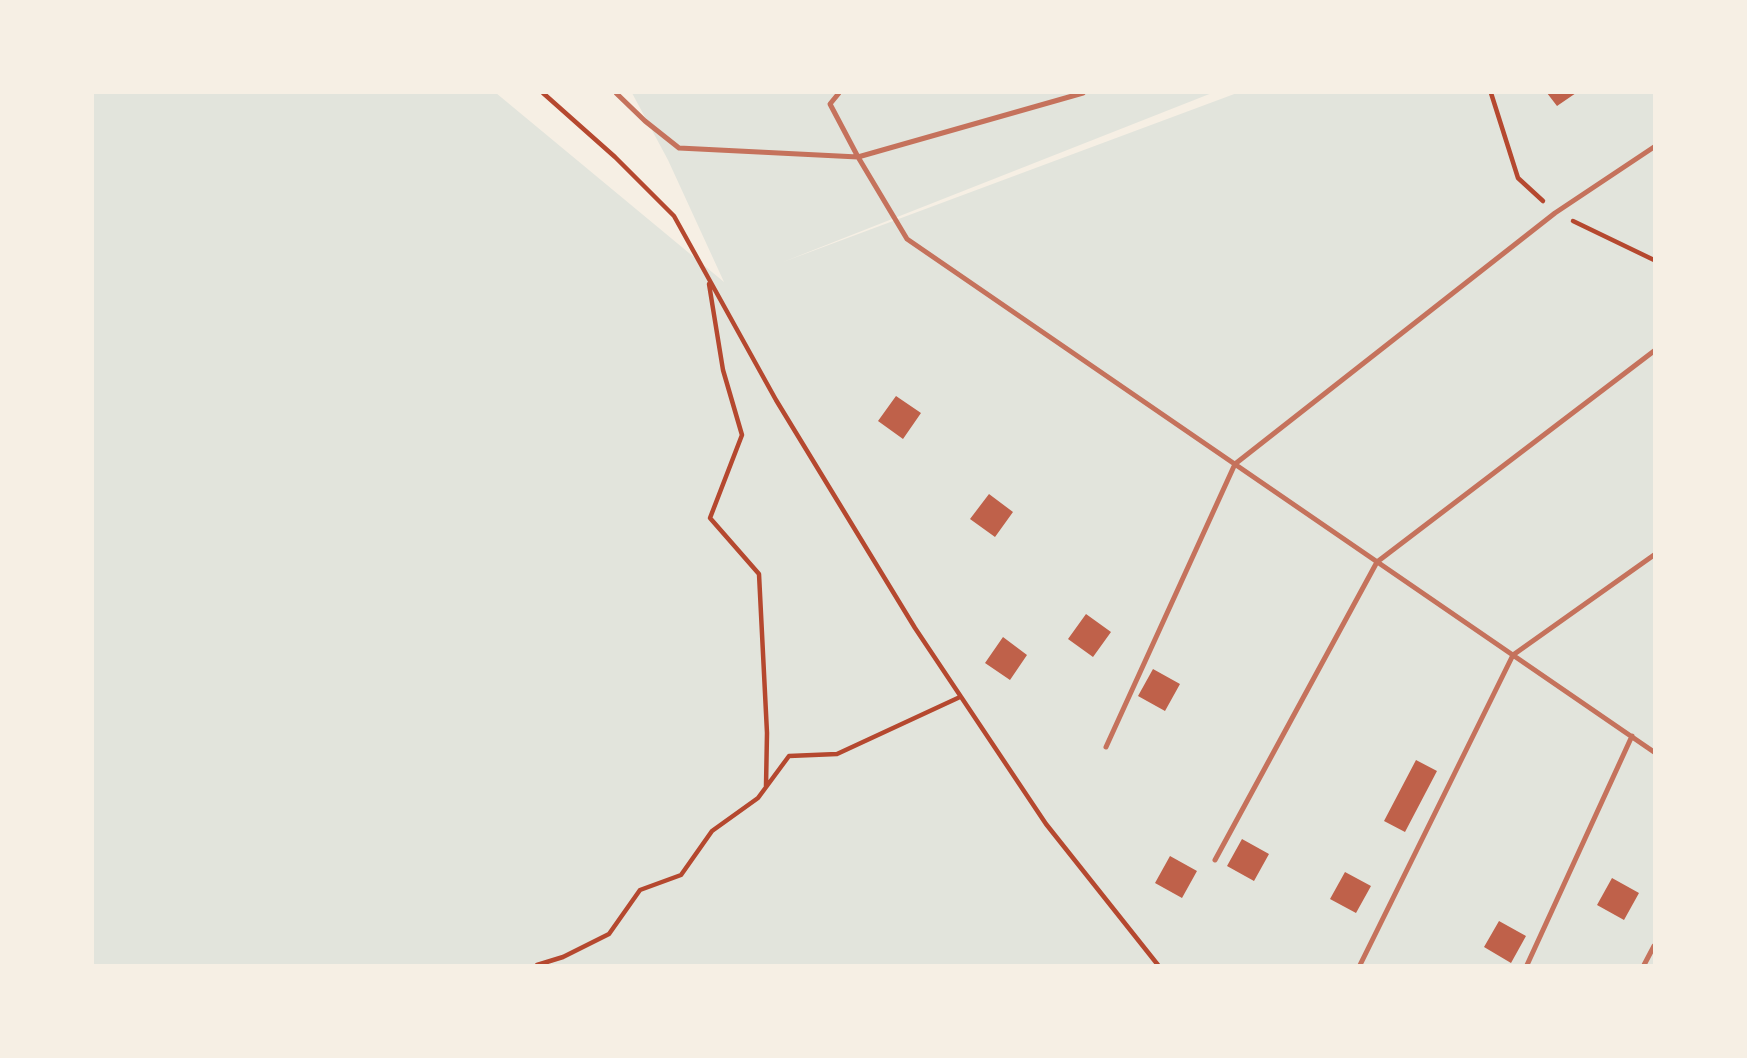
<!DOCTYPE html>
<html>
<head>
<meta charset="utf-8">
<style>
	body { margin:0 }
	#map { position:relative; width:1747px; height:1058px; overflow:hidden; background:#f6efe4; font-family:"Fira Sans Condensed",sans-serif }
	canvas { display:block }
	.frame { position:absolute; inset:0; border:94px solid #f6efe4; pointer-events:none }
</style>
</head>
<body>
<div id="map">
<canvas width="1747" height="1058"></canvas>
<div class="frame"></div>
</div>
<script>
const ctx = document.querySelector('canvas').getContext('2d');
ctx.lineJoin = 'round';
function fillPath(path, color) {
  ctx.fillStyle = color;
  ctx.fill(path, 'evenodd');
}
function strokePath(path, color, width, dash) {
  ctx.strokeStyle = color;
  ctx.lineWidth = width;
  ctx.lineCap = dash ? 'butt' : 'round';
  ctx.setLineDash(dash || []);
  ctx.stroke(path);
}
const green = new Path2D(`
	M93 93H496L724 282 668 160 632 93H1212L783 262 1237 93H1654V965H93Z`);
const building = new Path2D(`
	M1547 93H1576L1557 106Z
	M896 396 921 413 903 439 878 421Z
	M989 494 1013 512 995 537 970 519Z
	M1086 614 1111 632 1093 657 1068 639Z
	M1003 637 1027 655 1010 680 985 663Z
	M1153 669 1180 684 1165 711 1138 696Z
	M1416 760 1437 771 1405 832 1384 821Z
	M1242 839 1269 854 1254 881 1227 866Z
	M1170 856 1197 871 1182 898 1155 883Z
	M1345 872 1371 886 1356 913 1330 899Z
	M1612 878 1639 893 1624 920 1597 905Z
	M1499 921 1526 936 1511 963 1484 947Z`);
const path = new Path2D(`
	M543 93 615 157 674 216 776 400 915 628 1046 824 1158 965
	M1491 93 1518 178 1543 201
	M1573 221 1654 260
	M709 284 723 370 742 435 710 518 759 574 767 733 766 786
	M537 965 563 957 609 934 640 890 681 875 712 831 758 798 789 756 837 754 960 697`);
const service = new Path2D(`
	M616 93 645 121 679 148 858 157 907 239 1654 752
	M839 93 830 104 858 157 1083 93
	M1106 747 1235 464 1555 213 1654 147
	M1215 860 1377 562 1654 351
	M1360 965 1513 655 1654 555
	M1527 965 1632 736
	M1644 965 1654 946`);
fillPath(green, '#e2e4dc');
fillPath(building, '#bf614a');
strokePath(path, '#b5482f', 4.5);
strokePath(service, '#c5725c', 5);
</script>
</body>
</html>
